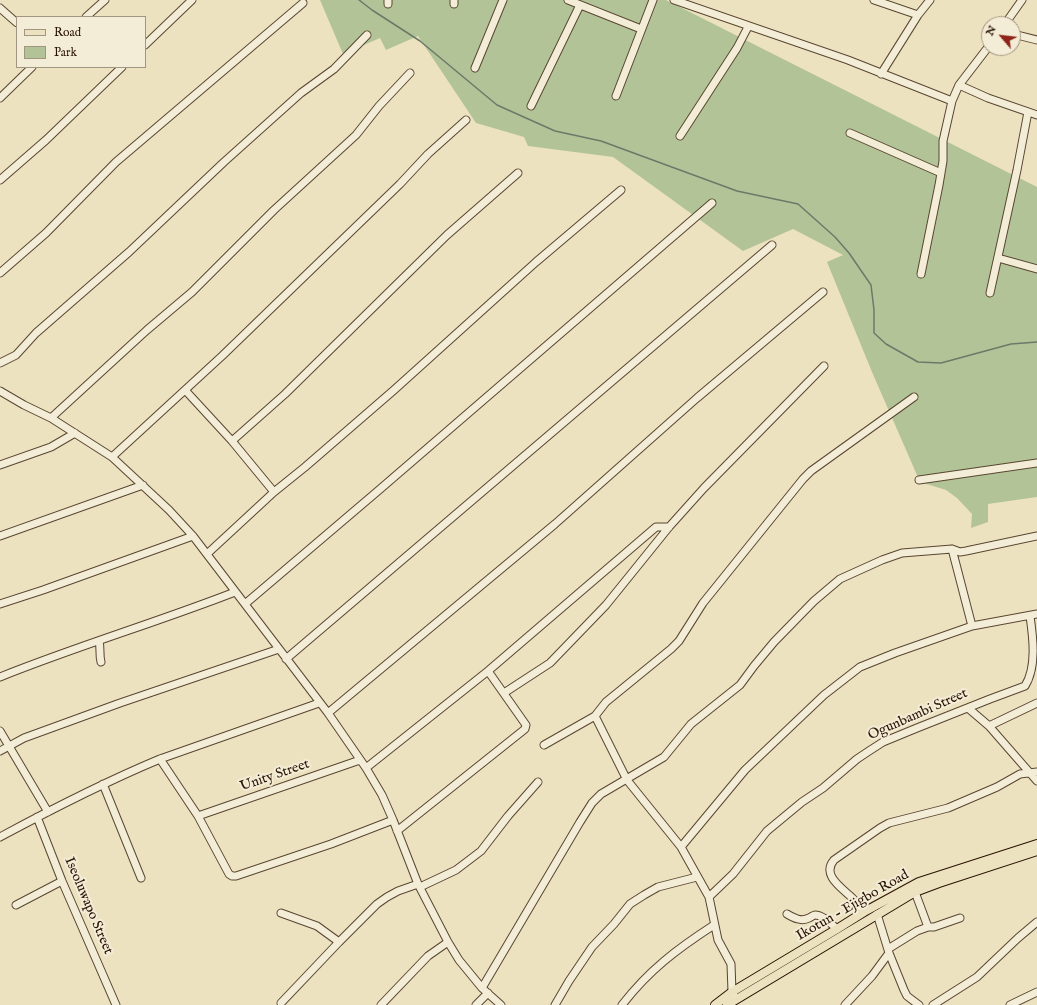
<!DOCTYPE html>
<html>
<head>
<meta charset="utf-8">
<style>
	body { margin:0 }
	#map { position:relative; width:1037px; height:1005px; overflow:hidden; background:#ede2c0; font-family:"IM FELL English",serif }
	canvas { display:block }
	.legend { position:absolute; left:16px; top:16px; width:130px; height:52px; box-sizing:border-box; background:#f3ecd6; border:1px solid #a29581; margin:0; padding:5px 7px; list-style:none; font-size:12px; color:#281201 }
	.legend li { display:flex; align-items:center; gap:8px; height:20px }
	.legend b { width:20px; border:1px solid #a29581 }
	.north { position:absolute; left:981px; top:16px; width:40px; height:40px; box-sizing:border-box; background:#f3ecd6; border:1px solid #a29581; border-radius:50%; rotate:298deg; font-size:11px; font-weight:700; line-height:16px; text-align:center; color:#281201 }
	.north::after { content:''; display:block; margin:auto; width:14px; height:18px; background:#8f2418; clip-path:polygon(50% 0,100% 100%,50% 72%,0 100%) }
</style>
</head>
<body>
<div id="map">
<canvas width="1037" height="1005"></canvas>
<ul class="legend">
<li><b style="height:5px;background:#ede2c0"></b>Road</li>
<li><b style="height:11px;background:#b2c497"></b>Park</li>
</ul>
<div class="north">N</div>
</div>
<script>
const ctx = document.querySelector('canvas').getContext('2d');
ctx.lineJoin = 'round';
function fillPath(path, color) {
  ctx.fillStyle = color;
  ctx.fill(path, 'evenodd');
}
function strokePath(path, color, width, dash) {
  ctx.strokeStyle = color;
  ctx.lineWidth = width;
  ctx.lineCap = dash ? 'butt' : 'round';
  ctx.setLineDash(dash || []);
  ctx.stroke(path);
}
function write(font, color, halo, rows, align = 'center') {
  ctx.font = font + ' "IM FELL English",serif';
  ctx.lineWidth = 4;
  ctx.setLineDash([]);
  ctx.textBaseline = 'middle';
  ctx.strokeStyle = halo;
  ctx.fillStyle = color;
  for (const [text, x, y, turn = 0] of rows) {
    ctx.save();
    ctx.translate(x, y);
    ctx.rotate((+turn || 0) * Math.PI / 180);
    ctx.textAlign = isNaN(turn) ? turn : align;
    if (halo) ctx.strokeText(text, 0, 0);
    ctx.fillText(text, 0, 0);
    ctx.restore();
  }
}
const green = new Path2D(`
	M320 0H666L1037 187V497L988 504V522L971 528 972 514 957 498 946 490 920 482 872 372 827 262 843 255 793 229 743 251 613 157 528 146 524 137 476 123 418 36 386 50 380 38 343 54Z`);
const stream = new Path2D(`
	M359 0 372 10 420 41 497 105 555 131 601 141 737 191 798 204 835 237 849 253 871 285 874 310V333L886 344 918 362 941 363 1011 344 1037 342`);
const minor = new Path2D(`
	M454 0V4
	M568 0 641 29
	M674 0 848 60 952 101
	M874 0 918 15
	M388 4V0
	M0 8 17 23
	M86 17 105 0
	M1005 24 1022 0
	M1013 34 1037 40
	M145 45 192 0
	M475 68 503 0
	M881 74 918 15 930 0
	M959 85 988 98 1037 115
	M616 96 653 0
	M0 98 32 67
	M531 106 580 5
	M850 133 941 173
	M680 136 737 48 748 27
	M0 180 46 140 122 67
	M998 258 1037 269
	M0 273 46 233 116 162 303 3
	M921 274 939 185 943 161V141L952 101 959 85 989 46
	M990 293 1017 170 1028 112
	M0 363 16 355 36 333 129 252 224 162 301 93 334 69 367 35
	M185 390 232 441 274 492
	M0 391 24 405 51 418 112 457 169 510 193 536 328 713 366 768 382 795 393 820 418 884 448 942 459 960 482 988 501 1005
	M51 418 147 330 192 292 274 210 356 135 379 106 410 73
	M232 441 285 394 447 235 518 173
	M112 457 222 356 400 184 428 154 466 120
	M0 465 51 447 75 433
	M919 480 1037 463
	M0 536 143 485
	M952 549 972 626
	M207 554 274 492 305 467 394 390 536 262 621 190
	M0 604 43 590 193 536
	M245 604 379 490 712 203
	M99 641C101 649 99 655 101 662
	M286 659 772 245
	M0 677C77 646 158 622 235 592
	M504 693 550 663 606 605 669 527 704 488 824 366
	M968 708 989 726 1037 781
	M328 713 555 524 697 398 823 292
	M595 716 627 780 681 847 709 897 718 940 731 964 732 992 736 999
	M989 726 1037 703
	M0 731 48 812
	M544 745 595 716 606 702 671 649 679 641 703 603 803 479 811 471 914 397
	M0 751 24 738 120 703 279 649
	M160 759 198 816 229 874 232 876H236L331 844 393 820
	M366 768 488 671 656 527H669
	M103 784 141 878
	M198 816 360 760
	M37 817 62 881 116 1005
	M397 831 525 729 526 725 488 671
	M0 837C52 809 105 782 160 759L319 703
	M681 847 745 770 824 695 860 667 895 653 972 626 1037 614
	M420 887 456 870 481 851 508 816 538 782
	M709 897 733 874 767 831 802 802 823 788 857 759 869 751 883 742 917 728 990 699 1025 686C1037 667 1033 637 1030 616
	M16 905 62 881
	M864 912C859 906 855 900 849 895 839 886 822 874 834 860L880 828 889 823 948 808 997 787 1020 774 1037 772
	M281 913 317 926 339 942
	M787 914C794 918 801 922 809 918 809 918 814 915 815 915 823 915 831 924 837 929
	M877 914 889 953 904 990 907 996 919 1005
	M928 927H934L960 918
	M888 949 917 931 928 927 915 892
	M482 988 580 822 592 803 601 794 664 757 691 724 740 685 754 666 774 642 814 601 840 579 882 560 902 553 952 549 960 552 966 551 1037 536
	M281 1003 339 942 377 904 387 897 398 891 418 884
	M381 1005 428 956 448 942
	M476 1005 488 993
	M555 1005 569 981 592 947 614 924 630 904 644 895 658 887 697 877
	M622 1005C649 970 677 949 714 925
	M845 1005 872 976 889 953
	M933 1005 977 977 1018 938 1037 922
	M1010 1005 1037 992`);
const major = new Path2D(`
	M715 1005 732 992 837 929 864 912 919 882 1037 844
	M727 1005 915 892 939 883 1037 851`);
const streetNames = [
	["Ogunbambi Street",918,715,-24],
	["Unity Street",275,776,-19],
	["Iseoluwapo Street",88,906,67],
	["Ikotun - Ejigbo Road",853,906,-30]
];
fillPath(green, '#b2c497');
strokePath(stream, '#6c7969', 1.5);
strokePath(minor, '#594631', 9);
strokePath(major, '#281201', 10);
strokePath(minor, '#f3ecd6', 7);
strokePath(major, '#ede2c0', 8);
write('14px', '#281201', '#f3ecd6', streetNames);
</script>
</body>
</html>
